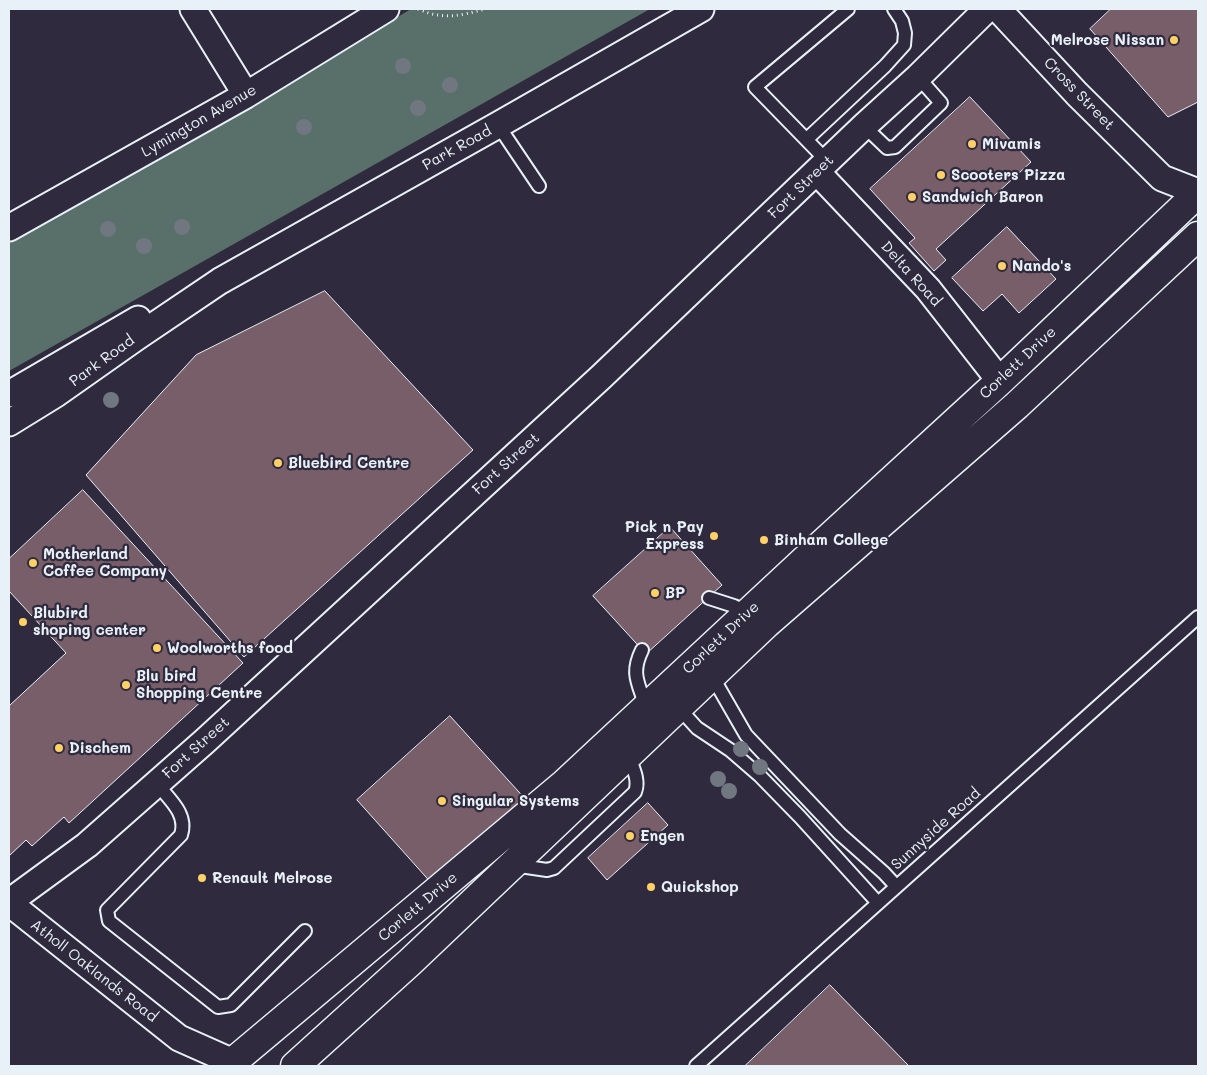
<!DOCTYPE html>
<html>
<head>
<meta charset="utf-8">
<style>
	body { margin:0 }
	#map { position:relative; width:1207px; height:1075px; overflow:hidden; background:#2f2a3d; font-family:Mali,sans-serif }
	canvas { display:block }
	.frame { position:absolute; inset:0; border:10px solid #e8f1f8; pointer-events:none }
</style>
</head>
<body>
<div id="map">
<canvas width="1207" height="1075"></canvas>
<div class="frame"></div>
</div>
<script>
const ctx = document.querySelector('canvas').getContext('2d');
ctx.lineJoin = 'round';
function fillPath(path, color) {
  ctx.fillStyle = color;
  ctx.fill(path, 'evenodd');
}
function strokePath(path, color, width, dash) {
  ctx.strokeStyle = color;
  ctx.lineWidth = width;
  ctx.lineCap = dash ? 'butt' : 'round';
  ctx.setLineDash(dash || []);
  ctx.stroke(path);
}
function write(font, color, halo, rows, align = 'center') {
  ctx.font = font + ' Mali,sans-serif';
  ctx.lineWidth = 4.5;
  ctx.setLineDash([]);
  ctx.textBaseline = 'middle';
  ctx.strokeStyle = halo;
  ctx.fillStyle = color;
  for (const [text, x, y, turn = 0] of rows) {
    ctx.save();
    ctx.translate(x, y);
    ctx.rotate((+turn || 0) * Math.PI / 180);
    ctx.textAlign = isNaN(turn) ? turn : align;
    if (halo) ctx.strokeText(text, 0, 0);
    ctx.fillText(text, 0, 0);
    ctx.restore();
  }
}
const green = new Path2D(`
	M411 9H650L9 371V243L284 85Z`);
const building = new Path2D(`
	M1111 9H1198V102L1168 117 1090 29Z
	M970 97 1031 162 936 249 946 260 934 271 909 243 915 238 870 189Z
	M1007 227 1056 279 1019 313 1002 294 983 311 952 278Z
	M325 291 473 450 244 657 86 475 196 355Z
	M83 490 243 663 69 823 64 817 32 846 26 840 9 856V706L66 653 9 591V559Z
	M670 527 722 585 646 654 593 596Z
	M450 716 528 802 434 886 357 800Z
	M648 803 668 825 607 880 588 858Z
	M830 985 909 1066H745Z`);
const path = new Path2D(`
	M418 9C443 20 459 16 485 9`);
const lane = new Path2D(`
	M498 125 539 186
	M864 126 887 148 895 147 941 103 918 77
	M807 139 885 66 904 45 905 33 902 21 894 9
	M828 162 755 87 848 9
	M709 598 734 606 748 613
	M642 650C630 674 639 684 646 707
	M712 676 746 735 840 834 884 873 896 886
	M678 707 697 728 730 750 760 776 800 817 878 903
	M157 784C169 799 188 814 181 835L107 910 109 921 218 1007 231 1005 305 931
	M513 865 547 870 554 868 635 792C640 780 632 766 628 755
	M696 1066 1198 617`);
const street = new Path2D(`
	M193 9 246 95
	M998 9 1077 94 1162 178 1198 192
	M817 172 928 289 1000 381
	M9 228 246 95 386 9
	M9 394 138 319
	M9 423 56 394 137 337 220 281 498 125 701 9
	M9 902 87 845 205 741 601 377 864 126 918 77 987 9
	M9 903 179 1038 233 1062`);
const secondary = new Path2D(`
	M228 1066 564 784 809 556 1000 381 1198 193
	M295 1066 409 963 766 624 1017 405 1198 236`);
const trees = [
	[403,66],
	[450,85],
	[418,108],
	[304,127],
	[182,227],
	[108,229],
	[144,246],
	[111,400],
	[741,749],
	[760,767],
	[718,779],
	[729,791]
];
const markers = [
	[1174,40,5,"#ffd166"],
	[972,144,5,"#ffd166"],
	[941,175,5,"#ffd166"],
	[912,197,5,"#ffd166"],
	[1002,266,5,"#ffd166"],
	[278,463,5,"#ffd166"],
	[714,536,5,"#ffd166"],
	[764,540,5,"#ffd166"],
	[33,563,5,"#ffd166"],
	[655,593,5,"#ffd166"],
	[23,622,5,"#ffd166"],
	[157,648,5,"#ffd166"],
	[126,685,5,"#ffd166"],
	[59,748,5,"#ffd166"],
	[442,801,5,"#ffd166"],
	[630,836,5,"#ffd166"],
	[202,878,5,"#ffd166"],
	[651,887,5,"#ffd166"]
];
const poiNames = [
	["Melrose Nissan",1164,40,"right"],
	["Mivamis",982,144],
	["Scooters Pizza",951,175],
	["Sandwich Baron",922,197],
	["Nando's",1012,266],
	["Bluebird Centre",288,463],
	["Pick n Pay",704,527,"right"],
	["Express",704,544,"right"],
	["Binham College",774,540],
	["Motherland",43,554],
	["Coffee Company",43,571],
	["BP",665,593],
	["Blubird",33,613],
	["shoping center",33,630],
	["Woolworths food",167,648],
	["Blu bird",136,676],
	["Shopping Centre",136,693],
	["Dischem",69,748],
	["Singular Systems",452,801],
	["Engen",640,836],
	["Renault Melrose",212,878],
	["Quickshop",661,887]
];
const streetNames = [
	["Cross Street",1079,94,46],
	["Lymington Avenue",199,121,-30],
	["Park Road",457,148,-29],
	["Fort Street",801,187,-44],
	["Delta Road",911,274,48],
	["Park Road",102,361,-36],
	["Corlett Drive",1018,363,-43],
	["Fort Street",506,464,-42],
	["Corlett Drive",721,638,-43],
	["Fort Street",196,748,-42],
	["Sunnyside Road",936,829,-42],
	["Corlett Drive",418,907,-40],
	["Atholl Oaklands Road",94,971,38]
];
fillPath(green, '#586f6a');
fillPath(building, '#775e69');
strokePath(building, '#e8f1f8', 1);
strokePath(lane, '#e8f1f8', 16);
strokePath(street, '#e8f1f8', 29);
strokePath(secondary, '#e8f1f8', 31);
strokePath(path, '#e8f1f8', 3, [1, 4]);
strokePath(lane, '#2f2a3d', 12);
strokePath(street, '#2f2a3d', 25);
strokePath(secondary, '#2f2a3d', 28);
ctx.fillStyle = '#717781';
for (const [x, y] of trees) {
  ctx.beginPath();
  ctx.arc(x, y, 8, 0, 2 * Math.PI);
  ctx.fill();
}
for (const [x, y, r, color] of markers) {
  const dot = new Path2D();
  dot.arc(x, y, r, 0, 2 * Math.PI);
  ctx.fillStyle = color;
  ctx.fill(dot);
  strokePath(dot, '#2f2a3d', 2);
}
write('bold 15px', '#e8f1f8', '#2f2a3d', poiNames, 'left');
write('15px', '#e8f1f8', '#2f2a3d', streetNames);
</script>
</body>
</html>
